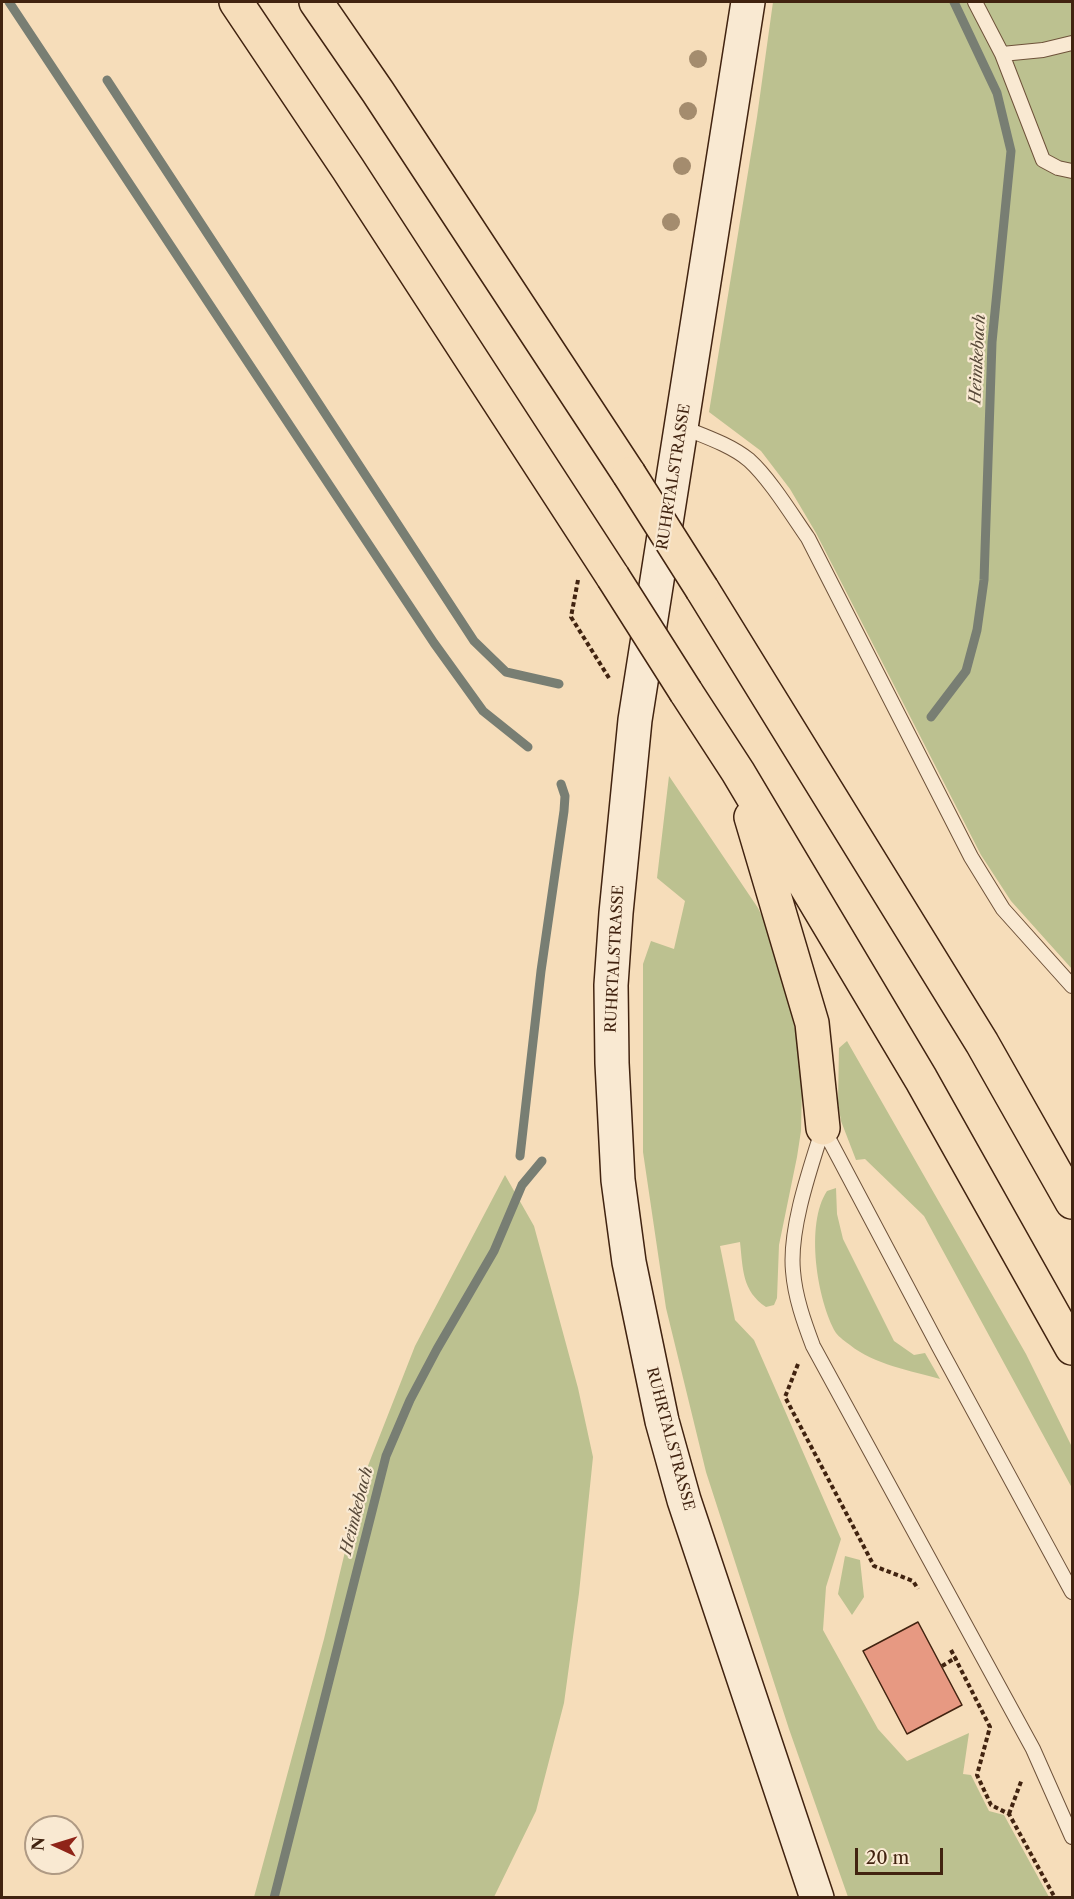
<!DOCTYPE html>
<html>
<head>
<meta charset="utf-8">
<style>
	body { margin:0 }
	#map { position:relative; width:1074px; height:1899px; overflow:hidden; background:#f6ddba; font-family:"Libre Caslon Text",serif }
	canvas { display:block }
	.frame { position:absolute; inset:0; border:3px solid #412310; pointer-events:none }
	.north { position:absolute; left:24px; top:1815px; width:60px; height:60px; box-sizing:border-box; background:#f9e9d2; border:2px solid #af9a84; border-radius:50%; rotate:274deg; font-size:16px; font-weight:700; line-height:24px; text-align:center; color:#412310 }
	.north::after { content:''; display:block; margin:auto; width:21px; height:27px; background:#8f2418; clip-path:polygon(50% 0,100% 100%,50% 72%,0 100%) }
	.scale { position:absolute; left:855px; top:1848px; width:88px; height:27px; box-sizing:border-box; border:3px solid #412310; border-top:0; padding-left:8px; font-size:18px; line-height:21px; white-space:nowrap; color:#412310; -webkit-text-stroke:4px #f9e9d2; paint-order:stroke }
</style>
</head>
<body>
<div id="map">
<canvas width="1074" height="1899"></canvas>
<div class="frame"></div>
<div class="north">N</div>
<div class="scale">20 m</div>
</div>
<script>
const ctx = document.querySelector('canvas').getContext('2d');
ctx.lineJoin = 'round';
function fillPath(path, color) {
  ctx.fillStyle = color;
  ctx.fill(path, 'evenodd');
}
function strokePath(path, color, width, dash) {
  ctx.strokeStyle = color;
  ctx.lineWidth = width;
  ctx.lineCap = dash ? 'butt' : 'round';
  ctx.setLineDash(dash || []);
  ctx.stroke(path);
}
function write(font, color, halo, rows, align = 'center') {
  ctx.font = font + ' "Libre Caslon Text",serif';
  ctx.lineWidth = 4.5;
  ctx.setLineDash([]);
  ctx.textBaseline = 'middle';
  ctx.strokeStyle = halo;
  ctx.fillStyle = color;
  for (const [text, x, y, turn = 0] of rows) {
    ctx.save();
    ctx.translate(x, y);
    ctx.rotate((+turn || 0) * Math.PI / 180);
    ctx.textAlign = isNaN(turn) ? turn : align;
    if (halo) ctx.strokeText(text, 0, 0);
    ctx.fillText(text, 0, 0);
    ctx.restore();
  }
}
const green = new Path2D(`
	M773 2H1072V969L1011 901 981 855 816 533 790 489 761 451 709 412 757 117Z
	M669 776 758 908 776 946 786 985 799 1050 802 1086 801 1131 797 1157 779 1245 777 1298 774 1305 766 1307C742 1291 743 1269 740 1242L720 1246 735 1320 754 1340 841 1539 826 1587 823 1630 878 1729 907 1761 969 1733 963 1774 971 1775 989 1811 1004 1815 1049 1897H848L789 1729 706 1472 666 1308 643 1152V964L651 941 674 949 685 901 657 878Z
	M847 1041 1026 1354 1072 1447V1488L924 1216 865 1159 856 1160 841 1121 838 1103 839 1048Z
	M505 1175 534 1226 578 1388 593 1457 579 1593 564 1703 536 1811 494 1897H254L324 1639 362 1481 415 1346Z
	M836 1188 837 1214 843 1239 894 1341 914 1355 925 1353 940 1379C912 1371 873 1364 850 1345 846 1342 839 1337 836 1333 817 1300 805 1224 827 1191Z
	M845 1556 860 1560 864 1597 852 1615 838 1594Z`);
const stream = new Path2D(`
	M9 2 434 643 483 711 528 747
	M107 80 474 641 506 672 559 684
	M931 717 966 671 977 630 984 580 992 342 1011 151 997 93 954 2
	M520 1156 541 971 564 811 565 796 561 784
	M274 1898 386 1456 410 1400 437 1349 494 1251 522 1185 542 1161`);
const building = new Path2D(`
	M918 1622 962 1705 907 1734 863 1651Z`);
const path = new Path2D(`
	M578 580 571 617 609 678
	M798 1364 785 1397 874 1566 913 1581 918 1589
	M951 1650 990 1727 977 1775 991 1805 1009 1814 1055 1898
	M942 1666 957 1657
	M1009 1814 1022 1779`);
const lane = new Path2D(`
	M975 2 1002 54 1043 160 1058 168 1072 171
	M1002 54 1043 50 1072 43
	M682 427C704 436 731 445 749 460 770 479 792 515 808 538L971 857 1003 909 1072 986
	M823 1128C810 1169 789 1229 793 1271 795 1297 804 1322 813 1346L1033 1749 1072 1837
	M823 1128 939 1347 1072 1592`);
const secondary = new Path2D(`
	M748 2 635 720 616 913 611 985 612 1063 618 1180 629 1262 662 1421 684 1500 817 1898`);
const highway = new Path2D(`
	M236 2 348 169 613 577
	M316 2 378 92 629 474
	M702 589 982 1043 1072 1202
	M686 692 738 772 921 1079 1072 1348
	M751 817 812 1023 823 1128`);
const highwayBridge = new Path2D(`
	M629 474 702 589
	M613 577 686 692`);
const trees = [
	[698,59],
	[688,111],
	[682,166],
	[671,222]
];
const streetNames = [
	["RUHRTALSTRASSE",674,477,-81],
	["RUHRTALSTRASSE",615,959,-87],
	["RUHRTALSTRASSE",670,1439,75]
];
const waterNames = [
	["Heimkebach",978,359,-87],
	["Heimkebach",357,1511,-76]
];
fillPath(green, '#bcc190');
strokePath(stream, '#787e73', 9);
fillPath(building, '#e79982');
strokePath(building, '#412310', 1.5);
strokePath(lane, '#6e523a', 16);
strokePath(secondary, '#412310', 36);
strokePath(highway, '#412310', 36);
strokePath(path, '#412310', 4, [4.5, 3]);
strokePath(lane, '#f9e9d2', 14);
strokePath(secondary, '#f9e9d2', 33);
strokePath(highway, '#f6ddba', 33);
strokePath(highwayBridge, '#412310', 36, []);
strokePath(highwayBridge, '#f6ddba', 33);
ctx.fillStyle = '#a48c6e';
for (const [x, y] of trees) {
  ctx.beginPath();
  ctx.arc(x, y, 9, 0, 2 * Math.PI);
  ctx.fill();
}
write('15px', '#412310', '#f9e9d2', streetNames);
write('italic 16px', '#584939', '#f9e9d2', waterNames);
</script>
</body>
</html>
